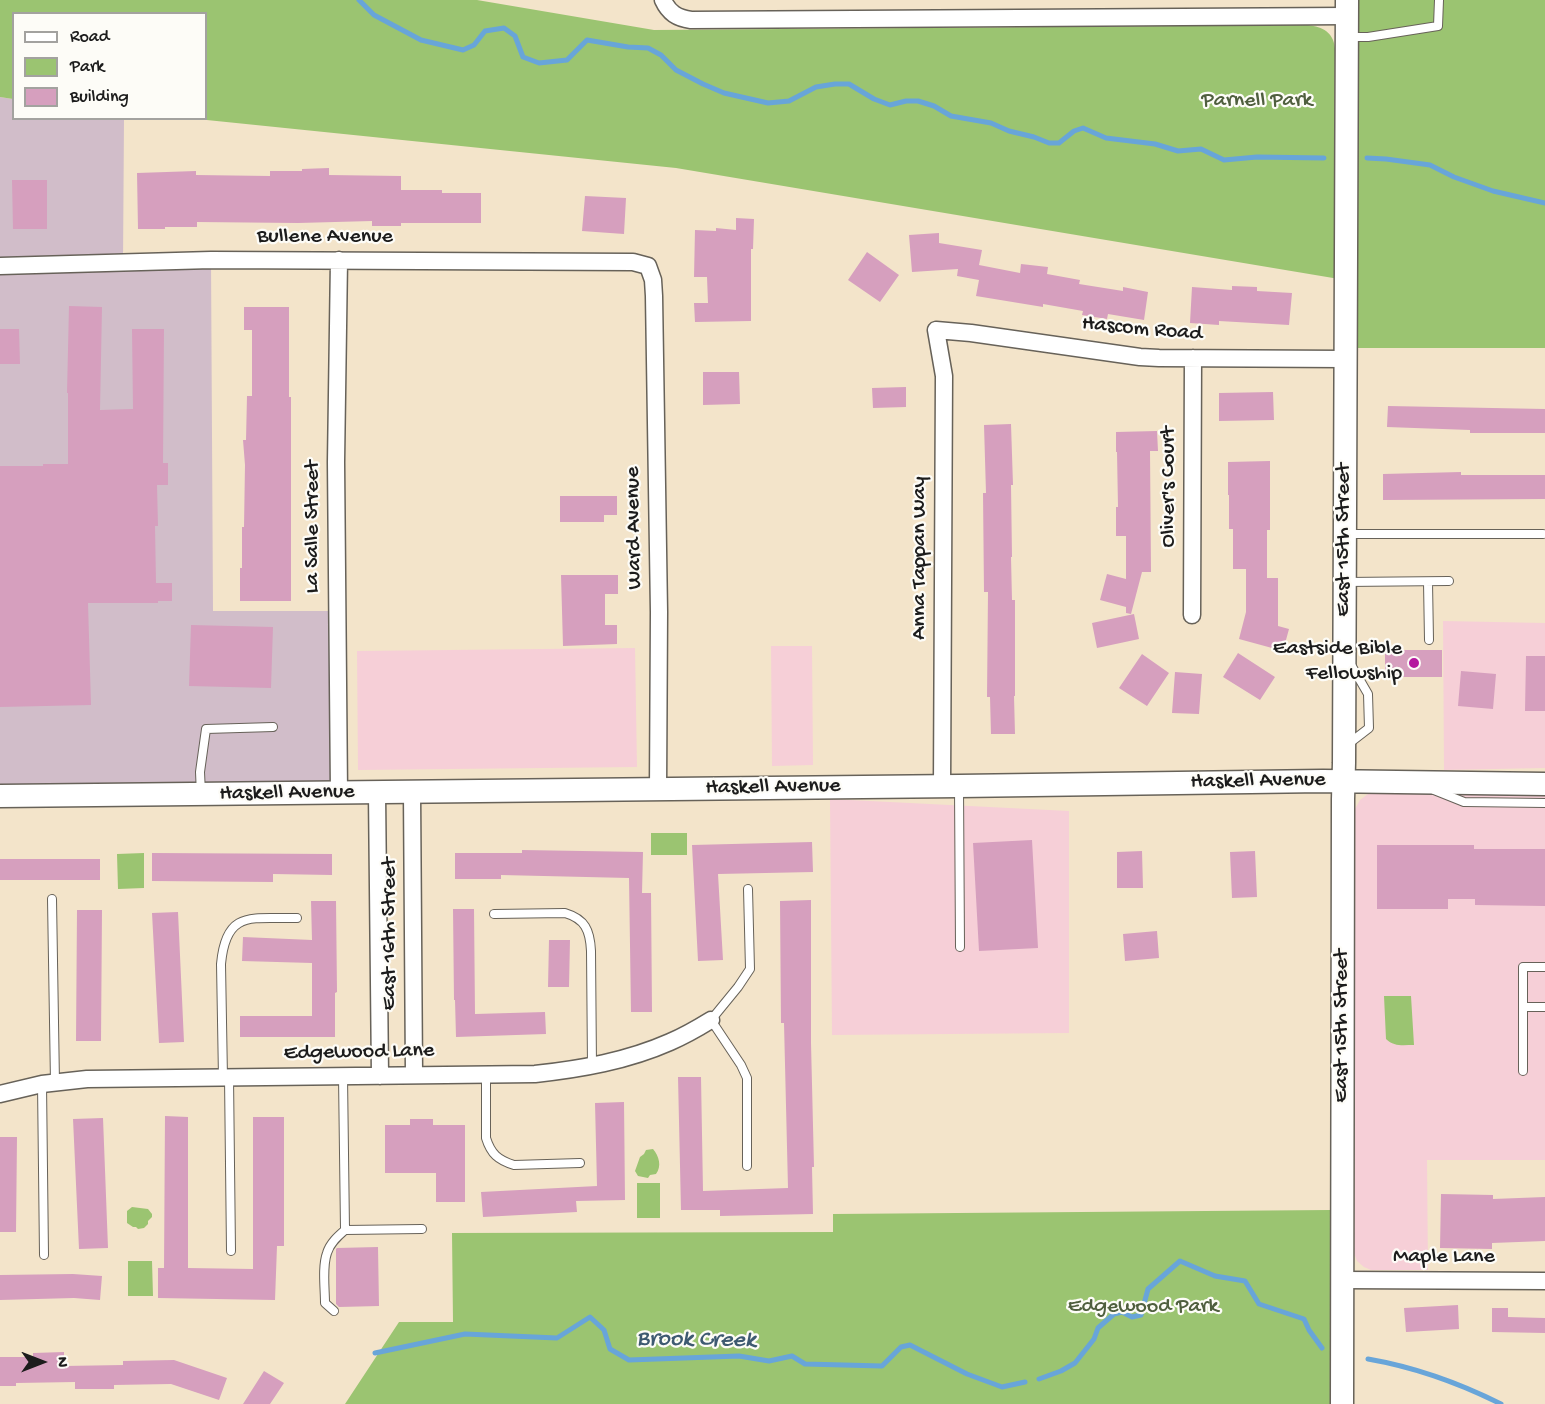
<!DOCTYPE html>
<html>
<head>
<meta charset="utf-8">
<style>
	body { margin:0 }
	#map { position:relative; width:1545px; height:1404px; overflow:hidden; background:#f3e4ca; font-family:"Gochi Hand",sans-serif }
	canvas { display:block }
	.legend { position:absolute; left:12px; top:12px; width:195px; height:108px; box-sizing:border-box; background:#fdfcf7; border:2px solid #a3a29f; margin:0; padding:8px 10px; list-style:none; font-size:18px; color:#1c1c1c }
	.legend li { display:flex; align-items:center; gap:12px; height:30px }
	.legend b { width:30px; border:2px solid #a3a29f }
	.north { position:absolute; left:12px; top:1332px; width:60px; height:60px; -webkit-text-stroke:4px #fdfcf7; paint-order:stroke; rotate:90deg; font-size:16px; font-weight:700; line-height:24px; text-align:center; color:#1c1c1c }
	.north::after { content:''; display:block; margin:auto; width:21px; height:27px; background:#1c1c1c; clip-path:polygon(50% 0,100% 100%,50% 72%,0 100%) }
</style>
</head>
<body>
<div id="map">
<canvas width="1545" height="1404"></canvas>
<ul class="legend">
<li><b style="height:8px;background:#fff"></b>Road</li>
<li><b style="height:16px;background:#9bc471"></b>Park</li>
<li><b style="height:16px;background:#d69fbe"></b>Building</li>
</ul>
<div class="north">N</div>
</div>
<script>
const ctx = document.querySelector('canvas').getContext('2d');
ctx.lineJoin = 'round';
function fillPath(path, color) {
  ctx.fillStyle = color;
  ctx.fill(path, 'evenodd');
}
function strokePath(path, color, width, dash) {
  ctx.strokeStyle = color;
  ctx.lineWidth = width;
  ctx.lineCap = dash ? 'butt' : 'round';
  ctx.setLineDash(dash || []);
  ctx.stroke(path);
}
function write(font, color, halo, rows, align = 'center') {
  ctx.font = font + ' "Gochi Hand",sans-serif';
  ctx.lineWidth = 4.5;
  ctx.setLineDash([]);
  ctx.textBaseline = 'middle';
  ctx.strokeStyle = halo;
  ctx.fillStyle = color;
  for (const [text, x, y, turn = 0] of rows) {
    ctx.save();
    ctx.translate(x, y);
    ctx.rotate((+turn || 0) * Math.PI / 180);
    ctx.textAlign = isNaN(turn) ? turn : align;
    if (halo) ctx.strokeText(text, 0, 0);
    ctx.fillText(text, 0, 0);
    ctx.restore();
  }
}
const built = new Path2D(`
	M1443 621 1545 623V768L1444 770Z
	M771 646H812L813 765 772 766Z
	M635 648 637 767 358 770 357 651Z
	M1373 792 1545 795V1160H1427L1428 1270H1371L1364 1267 1357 1261 1354 1253 1355 809 1360 800 1368 794Z
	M830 799 1069 811V1033L832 1035Z`);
const industrial = new Path2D(`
	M0 97 13 99 14 118 124 119 123 263 211 260 213 611H337L339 793 0 796Z`);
const green = new Path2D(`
	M0 0H477L654 30 1308 25C1323 27 1333 32 1335 48L1334 194 1357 197 1359 0H1545V348H1357V282L676 168 197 119 206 118V14H14L13 99 0 97Z
	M651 833H687V855H651Z
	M144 853V888L118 889 117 854Z
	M1384 996H1411L1414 1045C1403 1045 1394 1047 1386 1039Z
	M653 1149C659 1156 662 1166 656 1174L650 1175 648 1178 638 1176 635 1171 640 1157 644 1154 646 1150Z
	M637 1183H660V1218H637Z
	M132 1207 148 1209 152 1214V1217L148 1221V1224L144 1228 138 1229 136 1227H133L127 1223V1211Z
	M1330 1210V1404H345L399 1322H453L452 1233 833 1232V1214Z
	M128 1261H152L153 1296H128Z`);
const stream = new Path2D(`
	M359 0 374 15 421 40 463 50 474 45 485 31 504 28 515 36 523 57 539 63 567 60 587 40 628 47 648 48 661 55 676 70 703 84 724 93 768 103 789 101 816 87 835 84H849L874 99 890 105 906 101H918L934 106 951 116 991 123 1009 131 1034 137 1049 143H1059L1074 131 1083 128 1106 138 1155 144 1178 151 1201 149 1224 160 1257 157 1324 158
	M1367 158 1386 159 1430 165 1454 177 1493 191 1545 203
	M375 1353 465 1334 557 1338 590 1317 604 1330 610 1349 629 1360 739 1356 769 1361 792 1356 805 1364 882 1366 901 1347 910 1345 967 1374 1002 1387 1025 1382
	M1368 1359C1414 1367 1459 1383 1501 1404
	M1039 1379 1061 1371 1075 1363 1094 1339 1098 1328 1114 1314 1122 1312 1132 1317 1141 1315 1148 1289 1180 1261 1215 1276 1245 1281 1259 1304 1304 1319 1309 1330 1322 1348`);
const building = new Path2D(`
	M329 168V175L401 176V190H442V193H481V223H401V226H372V221L298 223 197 222V227H165V229H138L137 173 196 171V175L270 176V171H302V169Z
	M12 180H47V229H13Z
	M585 196 626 198 624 234 582 231Z
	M736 218 754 219 753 249H751V321L695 322 694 303H708L707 277H694L695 230 716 231V228L736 230Z
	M939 233V243L982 250 979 265 1020 273 1021 264 1048 267 1047 274 1080 280 1079 284 1123 291V287L1148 292 1144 320 1108 314 1107 319 1082 315 1083 311 1043 304V307L976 296 979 280 957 276 958 269 912 272 909 235Z
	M867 252 899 275 880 302 848 280Z
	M1232 286 1257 287V291L1292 293 1289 325 1219 321V325L1190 323 1192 287 1232 290Z
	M69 306 102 307 100 410 133 409 132 329H164L163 463H168V485H157L158 526H155L156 583H172V601H158V603H88L91 705 0 707V466H43V464H68V393H67Z
	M244 307H289V397H291V601H240V568H242V527H244L245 465 243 440H246L247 396H252V330H244Z
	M0 329H19L20 364H0Z
	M703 372H739L740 404 703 405Z
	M906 387V407L873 408 872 388Z
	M1273 392 1274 420 1219 421V393Z
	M1388 406 1545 409V433H1470V430L1387 427Z
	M1011 424 1013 485H1011L1012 557H1011L1012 600H1015V696H1014L1015 734H991L990 697H987L988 592H984L983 493H986L984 425Z
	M1157 431 1158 451H1150L1151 572H1142L1131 614 1126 613V607L1100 600 1107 574 1126 579V536H1116V507H1118L1117 452H1116V432Z
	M1270 461V530H1267V578H1278V626L1289 629 1283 651 1239 639 1246 612V569H1233V529H1229V495H1228V462Z
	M1461 472V475H1545V499L1383 500V474Z
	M560 496H617V515H604V522H560Z
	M561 575H618V594H605V625H617V644L563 646Z
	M1134 614 1139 639 1097 648 1092 623Z
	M191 625 273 627 271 688 189 686Z
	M1385 650H1442V677H1385Z
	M1238 653 1275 677 1260 700 1223 677Z
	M1142 654 1169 673 1147 706 1119 688Z
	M1526 656H1545V711H1525Z
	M1461 671 1496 674 1493 709 1458 706Z
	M1175 672 1202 674 1199 714 1172 713Z
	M1032 840 1038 948 979 951 973 843Z
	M812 842 813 872 718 874 723 960 698 961 692 845Z
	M1377 845H1474V849H1545V906L1475 905V899H1448V909H1377Z
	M522 850 643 852 642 893H651L652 1012H631L629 878 501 875V879H455V853H522Z
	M1142 851 1143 888H1117V852Z
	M1255 851 1257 897 1232 898 1230 852Z
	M152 853 332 854V875L273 874V882L152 881Z
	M0 859H100V880H0Z
	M811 900V1043L814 1167H812L813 1214 720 1216V1210H681L678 1077H701L703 1191 788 1188 784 1023H781L780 901Z
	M311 901H336L337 992 335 993V1037H240V1016H312V963L242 961 243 937 312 940Z
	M453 909H474L475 1014 545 1012 546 1034 456 1037 455 1000H454Z
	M77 910H102L101 1041H76Z
	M178 912 184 1042 159 1043 152 913Z
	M1157 931 1159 958 1125 961 1123 934Z
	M549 940H570L569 987H548Z
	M624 1102 625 1200 576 1201 577 1212 483 1217 481 1192 597 1186 595 1103Z
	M165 1116 188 1117V1268L253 1269V1117H284V1246H277L275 1300 158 1298V1268H164Z
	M103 1118 108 1248 79 1249 73 1119Z
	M410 1119H433V1125H465V1202H436V1173H385V1125H410Z
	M0 1137H17L16 1232H0Z
	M1441 1194 1493 1195V1199L1545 1197V1241L1492 1243V1249L1440 1248Z
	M378 1247 379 1306 339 1307 336 1304V1249L337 1248Z
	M73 1274 102 1276 100 1300 74 1298 0 1300V1275Z
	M1458 1305 1459 1329 1406 1332 1404 1308Z
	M1492 1308H1508V1317L1545 1318V1333L1492 1332Z
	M64 1352V1366L123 1365V1361L174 1360 227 1378 219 1400 171 1384 114 1385V1389H75V1382L16 1383V1386H0V1357H33V1353Z
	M264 1371 284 1383 270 1404H243Z`);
const service = new Path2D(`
	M1347 37H1368L1438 26 1439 0
	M1346 534H1543
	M1345 582 1449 581
	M1428 582 1429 640
	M1347 745 1369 728 1368 694 1350 663
	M959 787 960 947
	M1434 790 1464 802 1545 803
	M201 794 200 772 206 729 273 727
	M52 899 55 1083
	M494 914 565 913C585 919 590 930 591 951L592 1066
	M1523 1007H1545
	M1523 1071V967H1545
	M486 1074V1138C491 1154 498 1160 514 1165L580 1163
	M343 1076 345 1230 422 1229
	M229 1077 231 1251
	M223 1078 221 964C226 909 252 919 297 918
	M42 1084 44 1255
	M747 1166V1078L741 1065 711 1020 738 987 750 969 748 889
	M334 1311 325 1303C325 1288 322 1267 327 1253 330 1243 338 1236 345 1230`);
const minor = new Path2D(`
	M663 0C669 13 677 18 691 20L1347 16
	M339 260 336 462 339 793
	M0 266 211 260 633 262 648 266 653 280 654 296 659 612 658 790
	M1192 615 1193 358
	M942 786 944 376 936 330 971 333 1140 357 1159 358 1345 359
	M412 792 414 1075
	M377 793 380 1076
	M0 1094 42 1084 87 1079 535 1074C581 1069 627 1061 670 1042 684 1036 698 1028 711 1020
	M1342 1280 1545 1281`);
const secondary = new Path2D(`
	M0 796 959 786 1323 781 1545 784
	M1342 1404 1343 799 1344 763 1347 0`);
const markers = [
	[1414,663,6,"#b5179e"]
];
const parkNames = [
	["Parnell Park",1257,102],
	["Edgewood Park",1143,1308]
];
const streetNames = [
	["Bullene Avenue",325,238],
	["Hascom Road",1142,330,5],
	["Oliver's Court",1170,487,-90],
	["La Salle Street",314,527,-90],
	["Ward Avenue",635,528,-91],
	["East 15th Street",1345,540,-90],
	["Anna Tappan Way",921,558,-90],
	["Haskell Avenue",1258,782,-1],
	["Haskell Avenue",773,788,-1],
	["Haskell Avenue",287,794,-1],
	["East 16th Street",391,934,-90],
	["East 15th Street",1343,1026,-90],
	["Edgewood Lane",359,1053,-1],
	["Maple Lane",1444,1258]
];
const poiNames = [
	["Eastside Bible",1402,650],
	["Fellowship",1402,675]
];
const waterNames = [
	["Brook Creek",696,1341,1]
];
fillPath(built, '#f6cfd7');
fillPath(industrial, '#d1bdc9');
fillPath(green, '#9bc471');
strokePath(stream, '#68a5d9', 5);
fillPath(building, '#d69fbe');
strokePath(service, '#676259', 10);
strokePath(minor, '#676259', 19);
strokePath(secondary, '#676259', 25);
strokePath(service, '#fff', 8);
strokePath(minor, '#fff', 16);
strokePath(secondary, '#fff', 22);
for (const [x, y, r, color] of markers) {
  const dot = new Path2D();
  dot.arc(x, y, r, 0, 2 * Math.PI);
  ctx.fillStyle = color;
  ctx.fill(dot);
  strokePath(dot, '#fdfcf7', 2);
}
write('22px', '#4f5f3e', '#fdfcf7', parkNames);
write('22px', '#1c1c1c', '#fdfcf7', streetNames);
write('22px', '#1c1c1c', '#fdfcf7', poiNames, 'right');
write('italic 24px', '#3e5a71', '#fdfcf7', waterNames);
</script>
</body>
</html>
